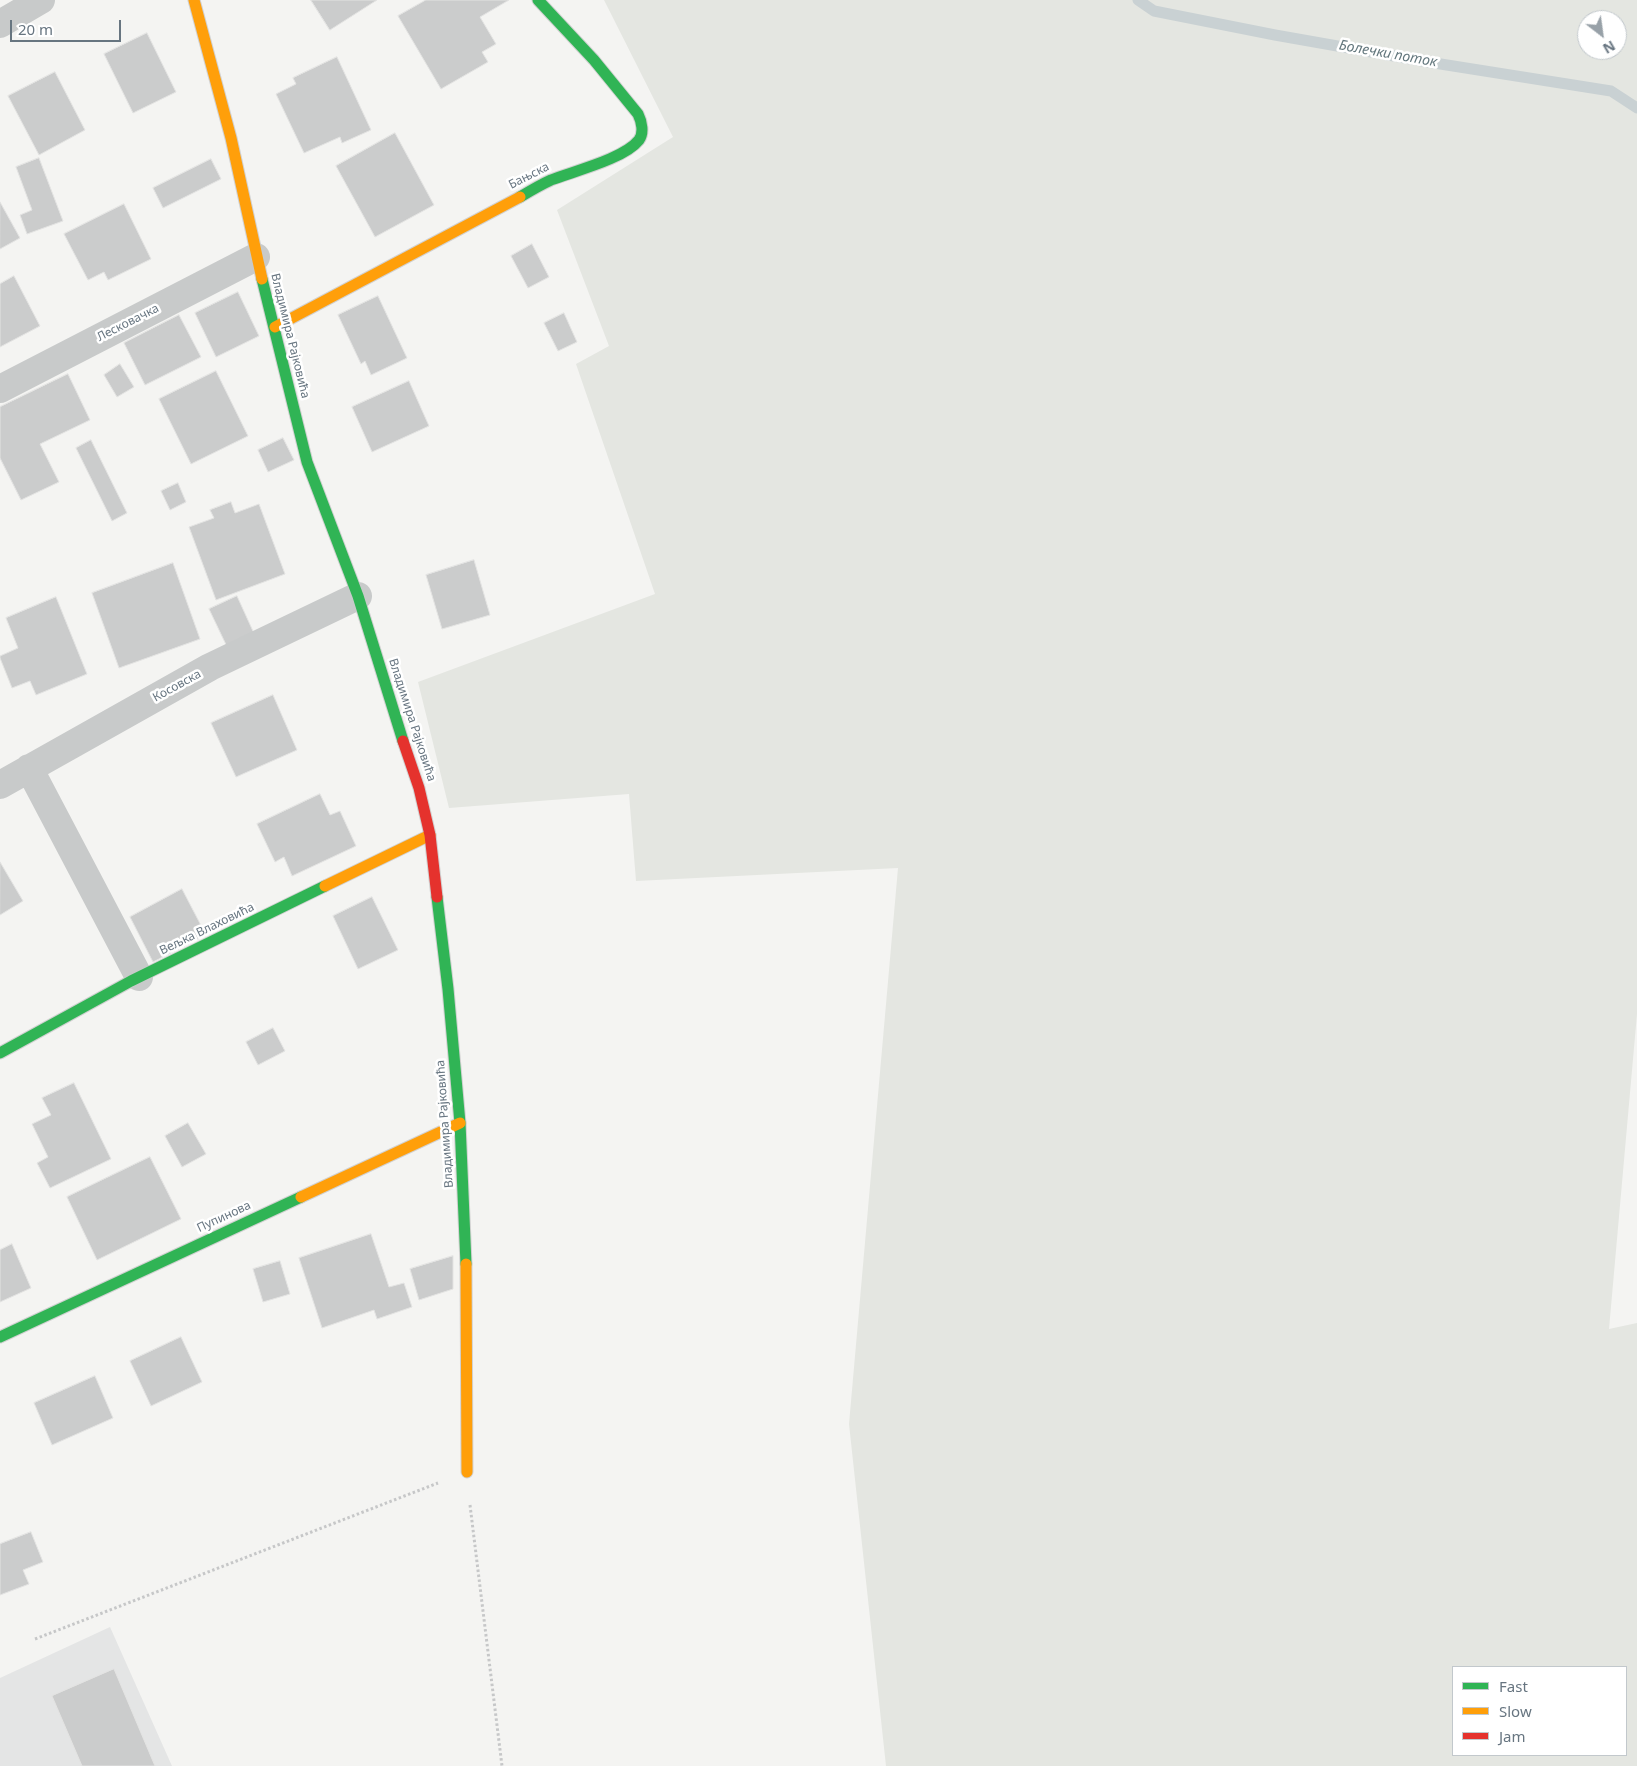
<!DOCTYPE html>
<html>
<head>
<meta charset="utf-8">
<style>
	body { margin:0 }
	#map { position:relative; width:1637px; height:1766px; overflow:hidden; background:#f4f4f2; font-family:"Noto Sans",sans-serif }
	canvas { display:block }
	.legend { position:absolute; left:1452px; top:1666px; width:175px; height:90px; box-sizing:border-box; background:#fff; border:1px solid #c2c8cc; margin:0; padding:6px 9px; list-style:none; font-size:15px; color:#677580 }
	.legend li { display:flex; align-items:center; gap:10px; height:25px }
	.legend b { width:25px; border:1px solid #c2c8cc }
	.north { position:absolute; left:1577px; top:10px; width:50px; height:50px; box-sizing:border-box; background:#fff; border:1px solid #c2c8cc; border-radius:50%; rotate:150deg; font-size:14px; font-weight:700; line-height:20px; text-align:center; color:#677580 }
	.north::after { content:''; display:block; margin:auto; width:18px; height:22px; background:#98a1a8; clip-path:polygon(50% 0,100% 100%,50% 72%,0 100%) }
	.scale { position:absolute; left:10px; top:20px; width:111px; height:22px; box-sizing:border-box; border:2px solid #677580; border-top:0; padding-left:6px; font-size:15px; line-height:18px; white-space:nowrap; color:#677580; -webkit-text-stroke:4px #fff; paint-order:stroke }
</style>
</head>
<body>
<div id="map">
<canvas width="1637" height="1766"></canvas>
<ul class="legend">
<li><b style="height:6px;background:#30b455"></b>Fast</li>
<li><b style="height:6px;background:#ff9f0a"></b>Slow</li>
<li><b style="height:6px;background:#e5322d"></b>Jam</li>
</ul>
<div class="north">N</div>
<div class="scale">20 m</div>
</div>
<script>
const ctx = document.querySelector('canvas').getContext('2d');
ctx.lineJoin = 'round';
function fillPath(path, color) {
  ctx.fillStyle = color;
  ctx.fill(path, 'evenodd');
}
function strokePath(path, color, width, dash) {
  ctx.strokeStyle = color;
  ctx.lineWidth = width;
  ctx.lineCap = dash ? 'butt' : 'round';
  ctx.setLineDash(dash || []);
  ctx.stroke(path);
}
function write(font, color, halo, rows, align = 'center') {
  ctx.font = font + ' "Noto Sans",sans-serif';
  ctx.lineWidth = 5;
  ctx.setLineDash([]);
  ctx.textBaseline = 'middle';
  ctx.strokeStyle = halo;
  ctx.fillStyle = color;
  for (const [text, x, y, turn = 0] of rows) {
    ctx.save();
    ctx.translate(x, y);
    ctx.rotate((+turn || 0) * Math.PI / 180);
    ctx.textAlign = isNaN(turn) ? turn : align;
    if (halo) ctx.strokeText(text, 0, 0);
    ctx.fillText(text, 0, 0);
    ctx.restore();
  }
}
const built = new Path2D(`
	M110 1627 172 1766H0V1678Z`);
const green = new Path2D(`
	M604 0H1637V1014L1609 1329 1637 1323V1766H886L849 1424 898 868 636 881 629 794 449 808 418 682 655 594 576 364 609 346 557 210 673 137ZM1587 20H1617V50H1587ZM1453 1667H1626V1755H1453Z`);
const stream = new Path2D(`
	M1138 0 1154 11 1275 35 1428 62 1611 91 1637 108`);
const building = new Path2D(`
	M311 0H377L330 30Z
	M426 0H509L480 17 496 44 482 52 488 62 441 89 398 16Z
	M147 33 176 92 133 113 104 54Z
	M337 57 371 130 342 143 340 137 304 153 276 94 296 84 293 78Z
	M55 72 85 130 39 155 8 96Z
	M395 133 434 205 375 237 336 166Z
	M39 158 63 221 27 234 20 215 32 210 16 167Z
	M211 159 221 179 163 208 153 188Z
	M0 202 20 238 0 249Z
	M124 204 151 259 108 280 104 272 88 280 64 234Z
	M532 244 549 277 528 288 511 256Z
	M14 276 40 326 0 347V284Z
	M238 292 259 336 216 357 195 313Z
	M378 296 407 358 371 375 365 361 361 364 338 315Z
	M564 313 577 342 558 351 544 323Z
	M179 315 201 357 145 385 124 343Z
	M120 364 134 387 117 397 104 375Z
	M216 371 248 436 191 464 159 399Z
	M68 374 90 420 40 444 59 482 21 500 0 458V407Z
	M409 381 429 426 372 452 352 407Z
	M283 438 294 460 268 472 258 450Z
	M91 440 127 513 112 521 76 448Z
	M178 483 186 502 170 510 161 491Z
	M231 502 235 513 259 504 285 574 216 600 189 527 214 518 210 510Z
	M474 560 490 615 442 629 426 575Z
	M173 563 200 639 119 668 92 593Z
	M237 596 257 640 230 653 209 609Z
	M56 597 87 674 36 695 30 681 12 688 0 658V656L18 648 6 618Z
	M273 695 297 750 236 777 211 723Z
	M320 794 330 815 340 811 356 846 292 876 284 857 275 862 257 824Z
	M0 862 23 901 0 915Z
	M182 889 206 935 153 962 130 917Z
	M372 897 398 950 358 969 333 916Z
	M273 1028 285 1051 258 1065 246 1042Z
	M74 1083 111 1159 50 1188 37 1163 48 1157 32 1124 51 1115 42 1098Z
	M188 1123 206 1154 182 1167 165 1136Z
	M150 1157 181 1219 97 1260 67 1197Z
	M371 1234 389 1287 404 1283 412 1307 377 1319 374 1310 322 1328 299 1258Z
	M12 1244 31 1288 0 1302V1250Z
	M453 1256V1289L419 1300 410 1269Z
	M280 1261 290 1294 263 1302 253 1269Z
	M181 1337 202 1382 151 1406 130 1361Z
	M95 1376 113 1418 52 1445 34 1403Z
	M31 1532 43 1562 23 1570 29 1584 0 1595V1544Z
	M114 1669 155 1766H82L52 1696Z`);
const path = new Path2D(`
	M470 1505 502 1766
	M35 1639 438 1483`);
const street = new Path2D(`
	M0 24 41 0
	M0 389 256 257
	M29 768 139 977
	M0 785 210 667 358 596`);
const fast = new Path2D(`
	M520 197C530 191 540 185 551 180 574 171 624 159 639 140 644 133 642 122 638 114L594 60 538 0
	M262 279 307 462 358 596 403 741
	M437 897 448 989 460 1123 466 1264
	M0 1053 131 981 325 886
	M0 1337 301 1197`);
const slow = new Path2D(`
	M194 0 231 138 262 279
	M275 327 520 197
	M325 886 430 835
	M301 1197 460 1123
	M466 1264 467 1472`);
const jam = new Path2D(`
	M403 741 419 788 430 835 437 897`);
const streetNames = [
	["Бањска",529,176,-27],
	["Лесковачка",128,323,-27],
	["Владимира Рајковића",290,336,76],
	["Косовска",177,686,-29],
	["Владимира Рајковића",412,720,72],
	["Вељка Влаховића",207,929,-26],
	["Владимира Рајковића",445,1124,-94],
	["Пупинова",224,1217,-25]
];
const waterNames = [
	["Болечки поток",1388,54,10]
];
fillPath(built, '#e4e5e5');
fillPath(green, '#e4e6e1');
strokePath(stream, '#c9d1d3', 11);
fillPath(building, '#cbcccc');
strokePath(building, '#e3e3e2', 1);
strokePath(fast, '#d1d1d1', 13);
strokePath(slow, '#d1d1d1', 13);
strokePath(jam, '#d1d1d1', 13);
strokePath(path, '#c6c7c8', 3, [2.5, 2.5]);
strokePath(street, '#c8caca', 28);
strokePath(fast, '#30b455', 11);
strokePath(slow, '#ff9f0a', 11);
strokePath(jam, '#e5322d', 11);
write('12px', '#677580', '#fff', streetNames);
write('italic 14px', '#63777d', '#fff', waterNames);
</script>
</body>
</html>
